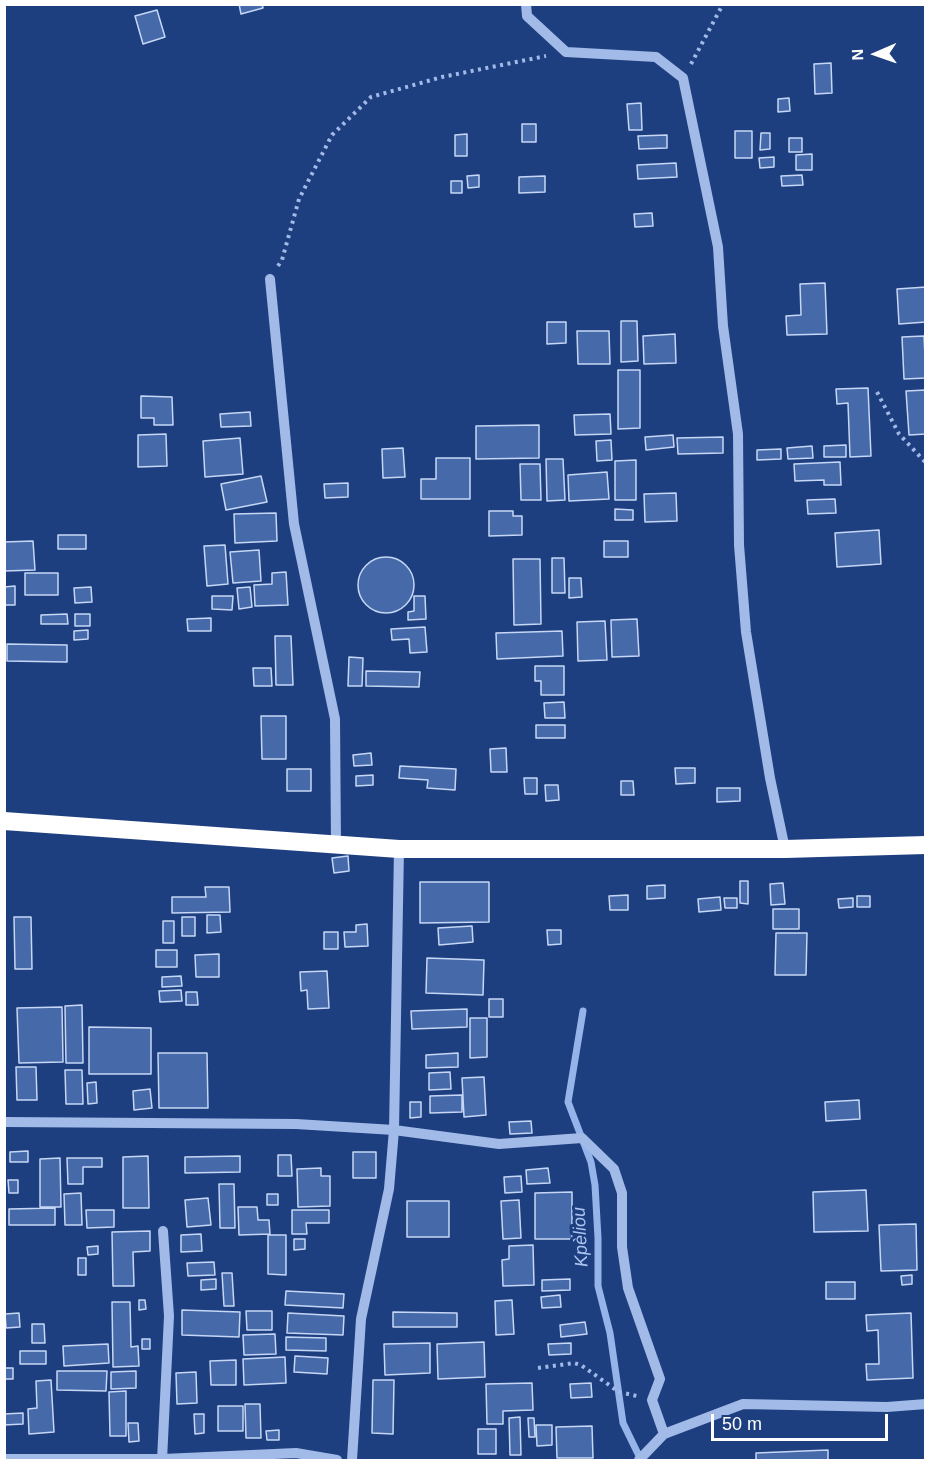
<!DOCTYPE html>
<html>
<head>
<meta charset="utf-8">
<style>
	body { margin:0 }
	#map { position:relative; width:930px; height:1465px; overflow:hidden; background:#1e3f7f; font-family:Arial,sans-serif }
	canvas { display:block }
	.frame { position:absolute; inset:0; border:6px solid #fff; pointer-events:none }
	.north { position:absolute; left:846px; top:24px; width:60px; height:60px; -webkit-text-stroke:4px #1e3f7f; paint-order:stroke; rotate:268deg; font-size:16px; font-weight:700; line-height:24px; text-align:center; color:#fff }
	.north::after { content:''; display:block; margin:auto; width:21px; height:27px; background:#fff; clip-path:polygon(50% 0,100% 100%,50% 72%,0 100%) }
	.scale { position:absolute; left:711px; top:1414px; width:177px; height:27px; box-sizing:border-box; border:3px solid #fff; border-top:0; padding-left:8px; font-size:18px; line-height:21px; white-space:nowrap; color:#fff; -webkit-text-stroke:4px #1e3f7f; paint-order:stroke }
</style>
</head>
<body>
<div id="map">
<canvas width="930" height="1465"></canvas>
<div class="frame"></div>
<div class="north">N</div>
<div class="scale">50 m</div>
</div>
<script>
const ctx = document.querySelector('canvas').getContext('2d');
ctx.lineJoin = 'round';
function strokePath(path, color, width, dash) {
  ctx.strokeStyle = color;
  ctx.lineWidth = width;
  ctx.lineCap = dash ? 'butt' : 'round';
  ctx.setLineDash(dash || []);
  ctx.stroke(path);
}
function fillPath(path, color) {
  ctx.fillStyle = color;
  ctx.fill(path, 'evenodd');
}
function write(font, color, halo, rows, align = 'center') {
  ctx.font = font + ' Arial,sans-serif';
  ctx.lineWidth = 6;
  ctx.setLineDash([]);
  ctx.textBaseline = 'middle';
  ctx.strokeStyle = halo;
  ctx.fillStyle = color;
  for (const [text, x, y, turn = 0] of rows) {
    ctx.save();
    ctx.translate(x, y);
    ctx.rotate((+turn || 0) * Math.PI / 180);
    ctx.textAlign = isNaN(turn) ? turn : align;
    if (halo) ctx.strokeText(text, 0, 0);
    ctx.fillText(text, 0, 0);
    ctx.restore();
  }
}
const stream = new Path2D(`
	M583 1011 568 1102 591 1162 595 1185 598 1238V1286L610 1333 623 1423 641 1460`);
const building = new Path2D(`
	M239 4H262L263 8 241 14Z
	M157 10 165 37 143 44 135 16Z
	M831 63 832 93 815 94 814 64Z
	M789 98 790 111 778 112V99Z
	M641 103 642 130H629L627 104Z
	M522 124H536V142H522Z
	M735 131H752V158H735Z
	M761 133H770V149L760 150Z
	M467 134V156H455V135Z
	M667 135V148L639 149 638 136Z
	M789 138H802V152H789Z
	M812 154V170H796V155Z
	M774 157V167L760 168 759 158Z
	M676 163 677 177 638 179 637 165Z
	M479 175V187L468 188 467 176Z
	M802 175 803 185 782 186 781 176Z
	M545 176V192L519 193V177Z
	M451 181H462V193H451Z
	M652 213 653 226 635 227 634 214Z
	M825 283 827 334 787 335 786 316 801 315 800 284Z
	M926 287V322L899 324 897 289Z
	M621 321H637L638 361 621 362Z
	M547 322H566V343L547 344Z
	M577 331H609L610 364H578Z
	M675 334 676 363 644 364 643 336Z
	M924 336 926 378 904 379 902 337Z
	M618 370H640V428L618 429Z
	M868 388 871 456 850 457 848 403 837 404 836 389Z
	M926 390V434L909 435 906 391Z
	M141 396 172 397 173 425H154V418H141Z
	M250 412 251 426 221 427 220 414Z
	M610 414 611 434 575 435 574 415Z
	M539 425V458L476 459V426Z
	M166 434 167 466 138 467V435Z
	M673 435 674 447 646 450 645 437Z
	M723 437V453L678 454 677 438Z
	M240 438 243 474 205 477 203 441Z
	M611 440 612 460 597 461 596 441Z
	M846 445V457H824V446Z
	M812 446 813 458 788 459 787 448Z
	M403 448 405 477 383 478 382 449Z
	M781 449V459L757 460V450Z
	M436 458H470V499H421V479H436Z
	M546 459H563L565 500 547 501Z
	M636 460V500H615V461Z
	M840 462 841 485H824V480L795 481 794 464Z
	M520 464H540L541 500H521Z
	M607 472 609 499 569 501 568 475Z
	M261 476 267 502 226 510 221 484Z
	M348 483V497L325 498 324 484Z
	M676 493 677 521 645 522 644 494Z
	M835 499 836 513 808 514 807 500Z
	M615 509 633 510V520H615Z
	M489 511H513V516H522V535L489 536Z
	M276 513 277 541 235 543 234 514Z
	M879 530 881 564 837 567 835 533Z
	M58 535H86V549H58Z
	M33 541 35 570 4 571V542Z
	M604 541H628V557H604Z
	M225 545 228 584 207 586 204 546Z
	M259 550 261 581 233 583 230 552Z
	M358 585a28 28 0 1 1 56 0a28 28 0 1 1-56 0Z
	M552 558H564L565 593H552Z
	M513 559H540L541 624 514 625Z
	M286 572 288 605 255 606 254 585 272 584V573Z
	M25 573H58V595H25Z
	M569 578H581L582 597 569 598Z
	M15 586V605H4V587Z
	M91 587 92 602 75 603 74 588Z
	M250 587 252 607 239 609 237 588Z
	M212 596H233L232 610 212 609Z
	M414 596H425L426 619 408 620V612L414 611Z
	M67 614 68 624H41V615Z
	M75 614H90V626H75Z
	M211 618V631H188L187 619Z
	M637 619 639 656 612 657 611 620Z
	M605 621 607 660 578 661 577 622Z
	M425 627 427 652 410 653 409 639 392 640 391 629Z
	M88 630V639L74 640V631Z
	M562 631 563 656 497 659 496 633Z
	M275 636H291L293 685H276Z
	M7 644 67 645V662L7 661Z
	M349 657 363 658 362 686H348Z
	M535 666H564V695H541V681H535Z
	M253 668H271L272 686H254Z
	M366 671 420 672 419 687 366 686Z
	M564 702 565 718H545L544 703Z
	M261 716H286V759H262Z
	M536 725H565V738H536Z
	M506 748 507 772H491L490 749Z
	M371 753 372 765 354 766 353 755Z
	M400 766 456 769 455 790 427 788 428 780 399 778Z
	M675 768H695V783L676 784Z
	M287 769H311V791H287Z
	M373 775V785L356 786V776Z
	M524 778H537V794H525Z
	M621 781H633L634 795H621Z
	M545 785H558L559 800 546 801Z
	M717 788H740V801L717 802Z
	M348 856 349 871 334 873 332 858Z
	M740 881H748V904L740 903Z
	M420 882H489V922L420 923Z
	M783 883 785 904 771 905 770 884Z
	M665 885V898L647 899V886Z
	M205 887H229L230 912 172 913V897H206Z
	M628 895V910H610L609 896Z
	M857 896H870V907H857Z
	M720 897 721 910 699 912 698 899Z
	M724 898H737V908H725Z
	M853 898V907L839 908 838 899Z
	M773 909H799V929H773Z
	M207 915H220L221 932 207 933Z
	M14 917H31L32 969H15Z
	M182 917H195V936H182Z
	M163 921H174V943H163Z
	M367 924 368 946 345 947 344 932H356V925Z
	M472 926 473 942 439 945 438 928Z
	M547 930H561V944L548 945Z
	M324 932H338V949H324Z
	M776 933H807L806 975H775Z
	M156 950H177V967H156Z
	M219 954V977H196L195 955Z
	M427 958 484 960 483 995 426 993Z
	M327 971 329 1008 308 1009 307 990 301 991 300 972Z
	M181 976 182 986 162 987V977Z
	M181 990 182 1001 160 1002 159 991Z
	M186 992H197L198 1005H186Z
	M489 999H503V1017H489Z
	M82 1005 83 1063H66L65 1006Z
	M62 1007 63 1062 19 1063 17 1008Z
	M467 1009V1027L412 1029 411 1011Z
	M470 1018H487V1057L470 1058Z
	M89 1027 151 1028V1074H89Z
	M158 1053H207L208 1108H159Z
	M458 1053V1067L426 1068V1055Z
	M16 1067H36L37 1100H17Z
	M65 1070H82L83 1104H66Z
	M450 1072 451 1089 429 1090V1073Z
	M484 1077 486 1115 464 1117 462 1078Z
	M96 1082 97 1103 88 1104 87 1083Z
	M150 1089 152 1108 134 1110 133 1091Z
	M462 1095V1112L430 1113V1096Z
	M859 1100 860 1119 826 1121 825 1102Z
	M410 1102H421V1117L410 1118Z
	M531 1121 532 1133 510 1134 509 1122Z
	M28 1151V1162H10V1152Z
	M353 1152H376V1178H353Z
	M278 1155H291L292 1176H278Z
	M148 1156 149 1208H123V1157Z
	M240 1156V1172L185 1173V1157Z
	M60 1158 61 1207H40V1159Z
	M67 1158H102V1167H83V1184H68Z
	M321 1168V1176H330V1206L298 1207 297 1169Z
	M548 1168 550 1183 527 1184 526 1170Z
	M521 1176 522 1192 505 1193 504 1177Z
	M8 1180H18V1193H9Z
	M219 1184H234L235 1228H220Z
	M866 1190 868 1231 814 1232 813 1192Z
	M572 1192V1239H535V1193Z
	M81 1193 82 1225H65L64 1194Z
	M267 1194H278V1205H267Z
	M208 1198 211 1225 187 1227 185 1200Z
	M519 1200 521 1238 503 1239 501 1201Z
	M407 1201H449V1237H407Z
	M238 1207H257L258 1220H269L270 1234 239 1235Z
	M55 1208V1225H9V1209Z
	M86 1210H114V1227L87 1228Z
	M292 1210H329V1223H306L307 1234H292Z
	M916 1224 917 1270 881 1271 879 1225Z
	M150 1231V1251L133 1252 134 1286H113L112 1232Z
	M201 1234 202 1251 181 1252V1235Z
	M268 1235H286V1275L268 1274Z
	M294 1239H305V1249L294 1250Z
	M533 1245 534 1285 503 1286 502 1260 509 1259V1246Z
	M98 1246V1254L88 1255 87 1247Z
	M78 1258H86V1275H78Z
	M214 1262 215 1275 188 1276 187 1263Z
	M222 1273H232L234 1306H224Z
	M912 1275V1284L902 1285 901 1276Z
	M216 1279V1289L201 1290V1280Z
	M570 1279V1290L542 1291V1280Z
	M826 1282H855V1299H826Z
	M286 1291 344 1294 343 1308 285 1305Z
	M560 1295 561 1307 542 1308 541 1297Z
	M139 1300H145L146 1309 139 1310Z
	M512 1300 514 1334 496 1335 495 1301Z
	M112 1302H130L131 1347 138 1346 139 1366 113 1367Z
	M182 1310 240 1312 239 1337 182 1335Z
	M246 1311H272V1330H247Z
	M393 1312 457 1313V1327H393Z
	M19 1313 20 1327 6 1328 5 1314Z
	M288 1313 344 1316 343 1335 287 1333Z
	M911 1313 913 1378 867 1380 866 1364H879L878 1330 867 1331 866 1315Z
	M585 1322 587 1334 561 1337 560 1325Z
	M32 1324H44L45 1343H32Z
	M275 1334 276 1354 244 1355 243 1335Z
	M286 1337 326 1338V1351L286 1350Z
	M142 1339H150V1349H142Z
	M484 1342 485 1377 438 1379 437 1344Z
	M430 1343V1373L385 1375 384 1344Z
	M571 1343V1354L549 1355 548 1344Z
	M108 1344 109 1363 64 1366 63 1346Z
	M20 1351H46V1364H20Z
	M295 1356 328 1358 327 1374 294 1372Z
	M285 1357 286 1383 244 1385 243 1359Z
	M236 1360V1385H211L210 1361Z
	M4 1368H13V1379H4Z
	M57 1371H107L106 1391 57 1390Z
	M136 1371V1388L111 1389V1372Z
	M196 1372 197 1403 177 1404 176 1373Z
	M51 1380 54 1432 29 1434 28 1409 37 1408 36 1381Z
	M373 1380H394L393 1434 372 1433Z
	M532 1383 533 1410 503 1411V1424H487L486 1384Z
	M591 1383 592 1397 571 1398 570 1384Z
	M126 1391V1436H110L109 1392Z
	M245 1404H260L261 1438H246Z
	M218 1406H243V1431H218Z
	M23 1413V1424L4 1425V1414Z
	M194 1414H204V1433L195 1434Z
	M520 1417 521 1455H510L509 1418Z
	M528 1418H534L535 1437H529Z
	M128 1423H138L139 1441 129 1442Z
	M536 1425H552V1445L537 1446Z
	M592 1426 593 1458H557L556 1427Z
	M478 1429H496V1454H478Z
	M279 1430V1440H267L266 1431Z
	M828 1450V1460H756V1453Z`);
const path = new Path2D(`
	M691 64 723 4
	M278 266 282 260 299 199 332 135 371 97 442 77 546 56
	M877 392 899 434 926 463
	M538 1368 574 1363 581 1365 619 1392 637 1396`);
const minor = new Path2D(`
	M526 4 527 16 566 52 656 57 683 78 718 247 723 326 738 434 739 545 746 632 770 778 785 849
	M270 279 294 524 335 719 336 844
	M4 1122 296 1124 394 1130 499 1144 582 1138 614 1169 622 1193V1247L628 1288 660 1379 652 1400 664 1434
	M4 1459H163L296 1453 337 1460
	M162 1460 169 1316 163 1231
	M352 1460 361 1319 389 1189 394 1130 399 849
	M639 1460 664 1434 743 1404 887 1407 926 1404`);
const highway = new Path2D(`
	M4 821 399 849H785L926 845`);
const waterNames = [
	["Kpèliou",581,1237,-93]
];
strokePath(stream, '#95b4ea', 7);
fillPath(building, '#4669a9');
strokePath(building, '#c6d7f6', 1.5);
strokePath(path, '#a2bae8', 4, [3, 4.5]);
strokePath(minor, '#a2bae8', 10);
strokePath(highway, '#fff', 18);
write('italic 18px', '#adc5f0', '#1e3f7f', waterNames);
</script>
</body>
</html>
